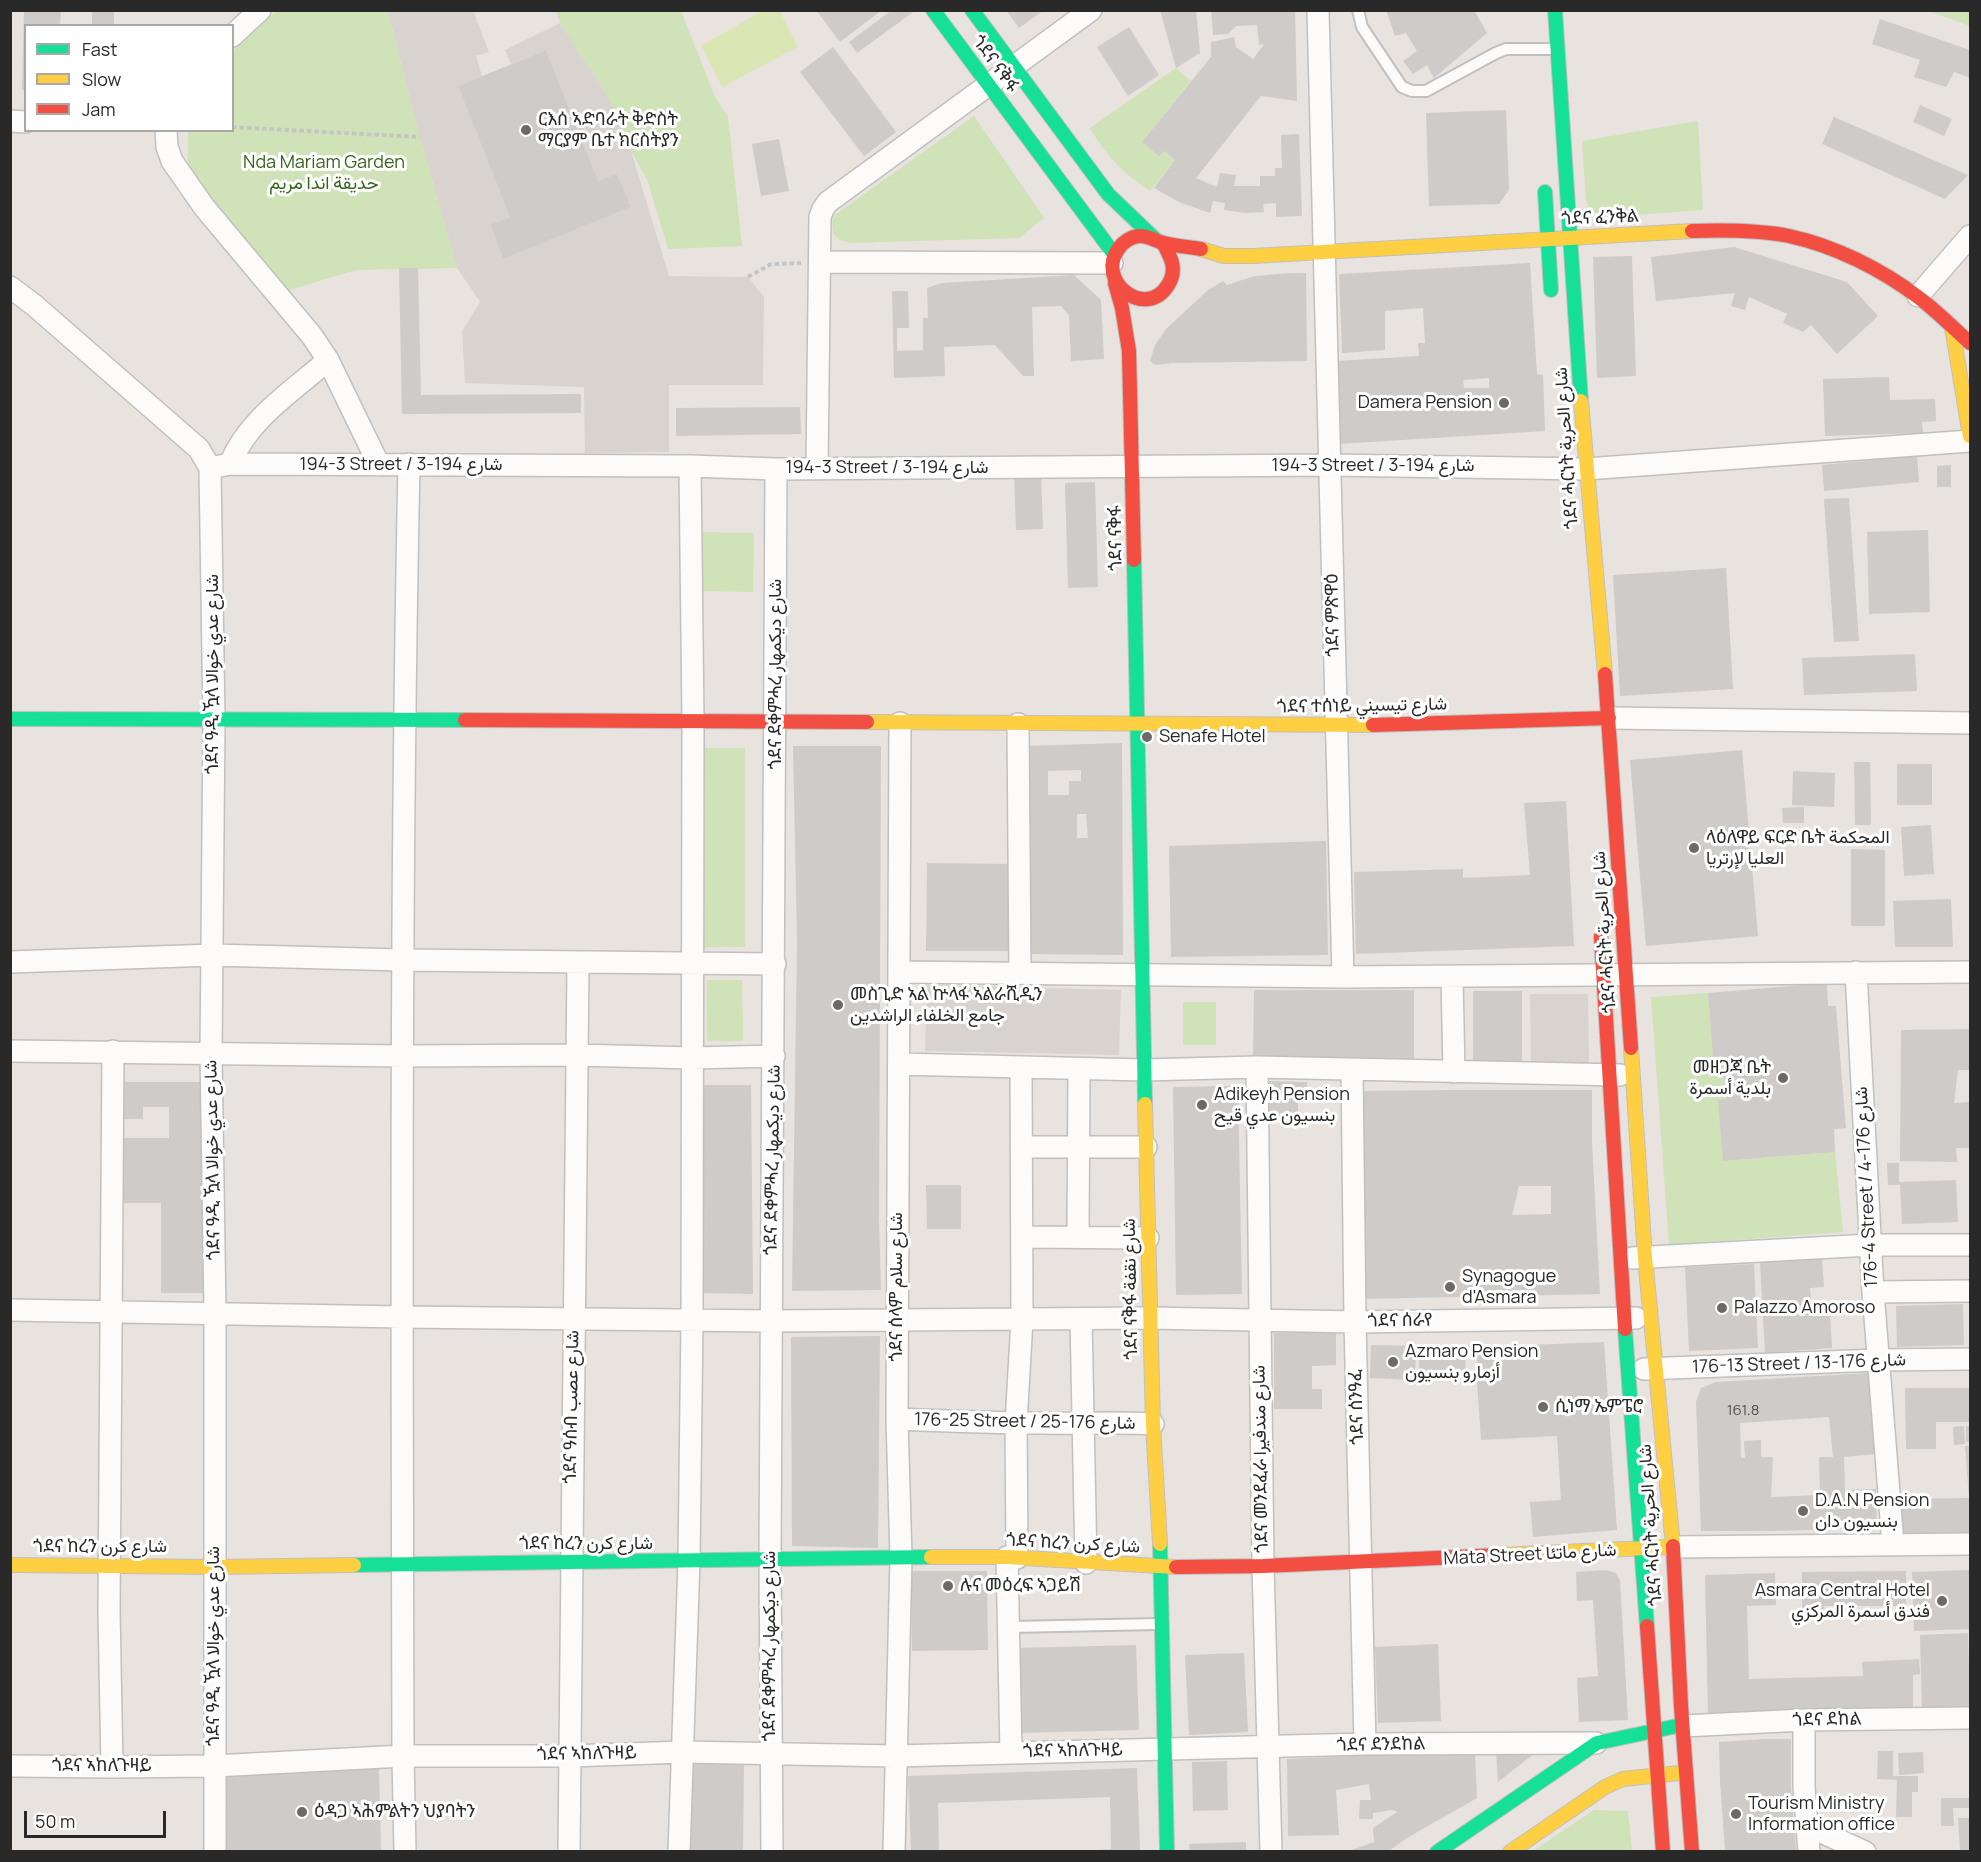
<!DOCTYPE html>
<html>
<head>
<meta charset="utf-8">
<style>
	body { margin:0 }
	#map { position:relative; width:1981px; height:1862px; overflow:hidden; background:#e8e3de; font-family:Manrope,sans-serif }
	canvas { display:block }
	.frame { position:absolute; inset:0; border:12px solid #292929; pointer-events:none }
	.legend { position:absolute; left:24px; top:24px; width:210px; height:108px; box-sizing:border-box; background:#fff; border:2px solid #a9a9a9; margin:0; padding:8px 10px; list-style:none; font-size:18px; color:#292929 }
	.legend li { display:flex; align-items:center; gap:12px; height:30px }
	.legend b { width:30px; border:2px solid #a9a9a9 }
	.scale { position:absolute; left:24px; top:1811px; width:142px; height:27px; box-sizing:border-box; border:3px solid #292929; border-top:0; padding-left:8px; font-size:18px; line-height:21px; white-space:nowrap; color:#292929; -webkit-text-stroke:4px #fff; paint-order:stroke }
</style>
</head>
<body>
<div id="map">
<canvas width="1981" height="1862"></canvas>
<div class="frame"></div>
<ul class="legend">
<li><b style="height:8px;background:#16e098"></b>Fast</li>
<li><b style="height:8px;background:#ffcf43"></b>Slow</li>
<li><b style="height:8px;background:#f24e42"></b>Jam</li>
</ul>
<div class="scale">50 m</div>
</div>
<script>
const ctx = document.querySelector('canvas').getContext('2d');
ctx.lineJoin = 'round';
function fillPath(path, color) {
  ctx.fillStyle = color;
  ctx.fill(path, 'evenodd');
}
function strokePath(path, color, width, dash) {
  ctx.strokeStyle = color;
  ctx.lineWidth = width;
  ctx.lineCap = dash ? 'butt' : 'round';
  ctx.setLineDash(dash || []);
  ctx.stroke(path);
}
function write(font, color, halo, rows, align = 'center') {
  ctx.font = font + ' Manrope,Vazirmatn,"Noto Sans Ethiopic",sans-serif';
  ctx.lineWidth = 6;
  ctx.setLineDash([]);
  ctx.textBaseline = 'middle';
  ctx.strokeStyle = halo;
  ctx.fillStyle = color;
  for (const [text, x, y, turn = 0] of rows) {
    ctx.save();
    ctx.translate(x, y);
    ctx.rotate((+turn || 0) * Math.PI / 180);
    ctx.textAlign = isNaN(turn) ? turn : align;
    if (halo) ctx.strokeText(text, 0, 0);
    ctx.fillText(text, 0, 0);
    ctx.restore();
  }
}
const green = new Path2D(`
	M276 11H388L420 137 457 268 356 270 286 291 188 175V131L232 130 233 51Z
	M556 11H681L715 97 728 117 742 246 668 249 648 182 631 151 606 93 560 23Z
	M1929 11H1970V26Z
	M1176 68 1191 81 1142 142 1159 155 1164 151 1175 160 1150 191C1124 174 1105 155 1090 128Z
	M974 116 1044 218 1019 238 850 243 840 240 833 234 832 221 835 215Z
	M1698 121 1703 210 1606 217 1590 210 1586 200 1582 141Z
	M701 532 754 533 753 592 700 591Z
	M702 748H745V947H702Z
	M707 980H742L743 1041H707Z
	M1708 993 1713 1057 1722 1056 1726 1099 1723 1161 1835 1152 1843 1232 1669 1245 1651 997Z
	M1183 1002H1216V1045H1183Z
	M1594 1810 1628 1811 1632 1851 1532 1852Z`);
const pitch = new Path2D(`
	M779 10 798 47 722 87 701 46 762 11Z`);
const plaza = new Path2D(`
	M388 11H473L489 52 476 56 482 76 458 86 510 217 490 226 503 259 631 207 617 174 598 181 546 50 511 64 505 50 560 23 606 93 628 141 669 276 748 277 764 297 763 385H669V452L585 453 584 387 465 383 462 331 480 302 457 268 420 137Z
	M927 985 1121 990 1119 1055 925 1051Z
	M1530 994H1588L1589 1066H1531Z`);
const building = new Path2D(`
	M24 10H61L60 26H26V90H22Z
	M92 10H114V26H92Z
	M816 10H882L840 42Z
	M892 10H916L857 53 849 42Z
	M1006 10H1044L1019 28Z
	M1160 10H1196L1200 53 1176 68Z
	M1211 10H1295L1297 101 1261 96 1196 178 1217 187 1220 173 1236 175 1234 186H1260V176H1275V168H1282L1281 135 1299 134 1302 216 1276 217V203L1263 204 1264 212 1245 213 1224 210 1225 203 1213 201 1210 213 1179 202 1154 188 1175 160 1164 151 1159 156 1142 142 1211 57V42L1234 37 1236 47 1253 59 1264 44 1259 45 1257 25 1236 26 1228 34 1213 35Z
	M1386 10H1474L1487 33 1434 78 1427 65 1413 74 1403 61 1417 51 1406 33 1395 36Z
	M1880 19 1970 50V78L1954 72 1946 87 1914 77 1920 60 1872 44Z
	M1129 27 1159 75 1128 96 1097 47Z
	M833 47 896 132 864 156 800 72Z
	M546 50 598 181 617 174 631 207 503 259 490 225 510 217 458 86Z
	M1920 105 1952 119 1944 136 1913 122Z
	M1506 110 1509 190 1499 204 1429 206 1426 113Z
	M1834 117 1968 175 1945 199 1822 144Z
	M779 139 789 191 761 196 752 144Z
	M1734 247 1847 282 1878 316 1837 354 1811 325 1803 332 1783 323 1787 314 1749 297 1745 310 1731 306 1735 293 1656 301 1651 257Z
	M1632 256 1636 376 1597 378 1593 257Z
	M1530 263 1537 374 1543 375 1545 431 1339 444 1337 361 1419 356 1418 343H1425L1423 308 1385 311V350L1342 353 1339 274ZM1489 378V388H1464L1463 380Z
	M399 268H418L421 395 581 394V413L402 414Z
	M1290 273H1306L1307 361 1172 363 1155 365 1150 361 1155 345 1166 329 1208 290 1223 281 1227 285 1255 276Z
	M1074 275 1101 300 1104 359 1071 361 1069 315 1061 306 1032 307 1034 376H1023L995 345 944 347 945 376 894 378 892 291H908L909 328H897V351L923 350V318H928L927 288 942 283Z
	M1889 377 1890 400 1935 399 1936 421 1922 422 1923 433 1825 436 1823 379Z
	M800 407 801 434 676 436V408Z
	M1917 456 1919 482 1824 491 1822 465Z
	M1951 465V487H1937V466Z
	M1041 474 1043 529 1016 530 1014 475Z
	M1095 482 1098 587 1068 588 1065 483Z
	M1849 498 1859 641 1834 642 1824 499Z
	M1928 530 1930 612 1869 614 1867 532Z
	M1726 568 1733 689 1620 696 1613 575Z
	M1915 654 1917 691 1804 695 1802 658Z
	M1122 743 1123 955 1028 954 1025 746ZM1081 770V781H1069V795H1048V771ZM1077 814H1086L1088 838H1077Z
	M793 746H881L879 1219 881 1290 792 1291 797 941Z
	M1742 750 1758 936 1646 946 1630 760Z
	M1854 762H1870L1871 825H1855Z
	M1897 764H1932V805H1897Z
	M1793 771 1835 773 1834 807 1792 805Z
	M1566 801 1574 946 1356 954 1354 872 1463 869V878L1530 875 1524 803Z
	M1804 807V823H1783L1782 808Z
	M1931 825 1934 874 1904 876 1901 827Z
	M1326 841 1328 955 1171 957 1169 846Z
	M1851 849 1885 850V926H1851Z
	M927 863 1011 864 1010 951H926Z
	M1951 899 1953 947H1895L1893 901Z
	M1827 983 1828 1006H1836L1846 1128 1834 1129 1835 1152 1723 1161 1718 1100 1726 1099 1722 1056 1713 1057 1708 993Z
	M1254 990H1414V1059L1253 1058Z
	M1473 991H1522V1063H1473Z
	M1970 1029V1070H1958L1954 1103 1970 1102V1148H1956L1957 1162 1900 1161 1901 1030Z
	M1266 1081 1307 1082V1098H1298V1118H1266Z
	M120 1082H202L203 1293H161V1203H119V1138H169V1107H143V1119H120Z
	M702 1085H751L753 1294 699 1293Z
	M1238 1086 1242 1294 1176 1295 1173 1087Z
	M1453 1090H1592V1142L1600 1294 1362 1299 1361 1091ZM1519 1186H1551V1214L1512 1215Z
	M1887 1163H1899V1182L1956 1180 1958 1222 1902 1224 1900 1185H1888Z
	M926 1185H961V1229H927Z
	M1822 1258 1824 1287 1810 1288 1812 1313 1830 1312 1832 1348 1765 1353 1760 1262Z
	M1754 1264 1758 1348 1689 1351 1685 1267Z
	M1963 1304 1964 1345 1897 1347 1896 1306Z
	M1336 1332V1365L1312 1366V1389H1322V1409H1274V1333Z
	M880 1336 878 1548 792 1546 791 1337Z
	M1604 1342 1617 1530 1533 1537 1530 1502 1561 1500 1557 1436 1481 1440 1477 1383V1347Z
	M1371 1345 1416 1346 1415 1380 1370 1378Z
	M1419 1346H1466L1465 1380 1419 1379Z
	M1868 1373 1875 1454 1844 1457 1845 1490 1876 1489 1877 1528 1773 1531H1701L1696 1402 1701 1388 1716 1382ZM1829 1417 1833 1457H1819L1820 1495 1771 1497 1773 1457H1761V1440L1744 1441 1745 1458H1741L1740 1423Z
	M1905 1388H1970V1422H1936V1449H1906Z
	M1964 1426 1965 1444 1954 1445 1953 1427Z
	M1966 1426H1970V1442H1966Z
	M1965 1446H1970V1534L1902 1535 1901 1499 1969 1498Z
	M1606 1570 1616 1573 1620 1581 1628 1720 1579 1722 1577 1678 1598 1676 1593 1600 1577 1601 1576 1572Z
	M1970 1570V1629L1914 1631 1912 1572Z
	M911 1571H987L988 1650 912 1651Z
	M1906 1571V1606H1824V1619L1802 1618V1572Z
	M1775 1573 1776 1605 1747 1606 1749 1679 1863 1676 1862 1662 1919 1659 1920 1674 1913 1675V1710L1708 1715 1705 1575Z
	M1968 1633 1970 1709 1922 1710 1920 1635Z
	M1438 1644 1441 1721 1378 1723 1375 1647Z
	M1136 1645 1139 1730 1017 1733 1014 1648Z
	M1244 1653 1248 1732 1189 1735 1185 1655Z
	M1764 1739H1791V1787L1796 1851H1725L1720 1781 1719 1742Z
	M1878 1751H1893V1776H1918V1792H1912V1817H1896L1897 1780 1877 1779Z
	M1496 1752 1535 1753 1498 1782Z
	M1923 1752 1924 1773 1899 1775 1898 1753Z
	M1475 1753 1477 1798 1407 1838 1389 1851H1349L1374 1842 1373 1828 1397 1812 1393 1810 1373 1813V1819H1359L1360 1800H1371L1369 1784 1336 1790 1339 1835 1288 1836 1287 1759 1376 1755Z
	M1227 1761 1228 1810 1193 1811 1192 1762Z
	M691 1762 744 1763 743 1851H690Z
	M1137 1768 1140 1851H1098V1850L1111 1849 1110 1797 938 1803 939 1851H911L908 1776Z
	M379 1769 381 1851H224L223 1772Z
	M1941 1798H1970V1808H1953L1954 1826H1941Z
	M1958 1818H1970V1851H1960Z
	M1246 1842V1851H1190L1189 1844Z`);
const path = new Path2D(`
	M232 127 420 137
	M748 277 771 264 801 263`);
const lane = new Path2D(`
	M1358 10 1362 27 1402 87 1412 91H1426L1496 53 1506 49H1553
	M1009 1627 1159 1624`);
const street = new Path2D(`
	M1318 10 1343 977
	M232 36 260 10
	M10 121 26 122
	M166 130 167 147 172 161 204 207 312 336 328 360 379 465
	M820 262 1112 263
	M10 287 34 305 199 449 210 468 214 720 211 1053 215 1313V1852
	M1918 296 1970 236
	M230 464C248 419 293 391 328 360
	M817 467 820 217 823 209 828 202 1091 10
	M210 468 230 464 690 466 776 469 1330 465 1586 469 1970 441
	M1609 718 1970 723
	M1018 724 1020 973
	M10 962 213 955 402 960 775 964
	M900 972 1343 977 1970 972
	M1856 972 1873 1292 1893 1544
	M1452 977 1454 1072
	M10 1051 403 1056 577 1055 693 1058 774 1056
	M899 1064 1144 1070 1257 1067 1620 1075
	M1257 1067 1263 1566 1271 1852
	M1352 1070 1355 1322 1365 1744
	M1022 1147H1146
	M1078 1236 1079 1069
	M1022 1237 1148 1238
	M1632 1258 1870 1245H1970
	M1873 1292 1970 1291
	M10 1310 402 1317 772 1321 1150 1318 1355 1322 1636 1318
	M1081 1319 1086 1563
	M1644 1369 1878 1360 1970 1359
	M897 1419C945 1421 993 1423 1041 1423 1079 1424 1115 1422 1153 1424
	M1673 1547 1970 1544
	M1007 1557 1011 1753
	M1017 1558 1016 1423 1022 1320 1021 1067
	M1804 1720V1787L1809 1852
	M1683 1726 1804 1720 1970 1718
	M10 1766 112 1767 214 1766 403 1756H569L684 1752 895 1756 1365 1744 1596 1743
	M112 1767 109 1611 113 1051
	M1806 1825 1865 1852
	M405 1852 403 1756C402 1325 400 895 409 464
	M569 1852 578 963
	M679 1852 689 1561 692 1320 693 721 690 466
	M772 1852 770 1560 776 469
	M894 1852 901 1557 897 1419 900 723`);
const fast = new Path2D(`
	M933 10 1114 254
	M972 10 1108 194 1154 238
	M1555 10 1581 401
	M1545 192 1551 290
	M1134 560 1145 1104
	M10 719 465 720
	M1625 1329 1647 1626
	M1160 1544 1167 1852
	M354 1565 931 1557
	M1437 1852 1597 1743 1677 1726`);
const slow = new Path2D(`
	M1201 249 1224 256H1253L1692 231
	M1952 327 1970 436
	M1581 401 1605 674
	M867 722 1373 725
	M1631 1048 1645 1258 1673 1546
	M1145 1104 1153 1424 1160 1544
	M1501 1555 1667 1547
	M931 1557H1007L1176 1567
	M10 1565 215 1567 354 1565
	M1510 1852 1605 1787 1623 1779 1680 1773`);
const jam = new Path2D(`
	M1692 231C1724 230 1758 230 1789 236 1835 246 1881 269 1918 297 1937 311 1953 328 1970 343
	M1163 243C1171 257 1178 270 1168 285 1146 321 1094 281 1119 248 1123 242 1131 237 1138 236 1148 235 1155 241 1164 243 1176 246 1189 247 1201 249
	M1115 283 1122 308 1129 351 1134 560
	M1605 674 1631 1048
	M465 720 867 722
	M1373 725 1609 718
	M1601 937 1625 1329
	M1673 1546 1681 1706 1692 1852
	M1176 1567 1263 1566 1501 1555
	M1647 1626 1663 1852`);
const markers = [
	[526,130,6,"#6c6a68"],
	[1504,403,6,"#6c6a68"],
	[1147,737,6,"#6c6a68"],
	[1694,848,6,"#6c6a68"],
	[838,1005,6,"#6c6a68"],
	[1783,1078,6,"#6c6a68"],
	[1202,1105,6,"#6c6a68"],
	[1450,1287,6,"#6c6a68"],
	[1722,1308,6,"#6c6a68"],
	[1393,1362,6,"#6c6a68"],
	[1543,1407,6,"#6c6a68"],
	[1803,1511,6,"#6c6a68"],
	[948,1586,6,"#6c6a68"],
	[1942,1601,6,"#6c6a68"],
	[302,1812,6,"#6c6a68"],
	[1736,1814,6,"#6c6a68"]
];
const numberNames = [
	["161.8",1743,1411]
];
const streetNames = [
	["ጎደና ናቅፋ",995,64,54],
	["ጎደና ፈንቅል",1600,218,-2],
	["ጎደና ሓርነት شارع الحرية",1567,448,-94],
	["194-3 Street / شارع 194-3",401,465],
	["194-3 Street / شارع 194-3",1373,466],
	["194-3 Street / شارع 194-3",887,468],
	["ጎደና ናቅፋ",1116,538,-91],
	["ጎደና ምጽዋዕ",1333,615,-91],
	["ጎደና ዓዲ ዃላ شارع عدي خوالا",213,674,-90],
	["ጎደና ደቀምሓረ شارع ديكمهار",776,674,-90],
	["ጎደና ተሰነይ شارع تيسيني",1362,706,-1],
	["ጎደና ሓርነት شارع الحرية",1605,932,-94],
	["ጎደና ዓዲ ዃላ شارع عدي خوالا",213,1160,-91],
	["ጎደና ደቀምሓረ شارع ديكمهار",773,1160,-89],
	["176-4 Street / شارع 176-4",1867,1187,-93],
	["ጎደና ሰላም شارع سلام",897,1287,-90],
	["ጎደና ናቅፋ شارع نقفة",1131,1289,-91],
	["ጎደና ሰራየ",1400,1321,-1],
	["176-13 Street / شارع 176-13",1799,1364,-2],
	["ጎደና ዓሰብ شارع عصب",572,1407,-89],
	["ጎደና ሰንዓፈ",1357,1407,-92],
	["176-25 Street / شارع 176-25",1025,1422,1],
	["ጎደና መንደፈራ شارع مندفيرا",1261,1459,-91],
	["ጎደና ሓርነት شارع الحرية",1651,1525,-94],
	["ጎደና ከረን شارع كرن",586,1544],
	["ጎደና ከረን شارع كرن",1073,1544,3],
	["ጎደና ከረን شارع كرن",100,1547],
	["Mata Street شارع ماتئا",1530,1555,-3],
	["ጎደና ዓዲ ዃላ شارع عدي خوالا",214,1646,-90],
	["ጎደና ደቀምሓረ شارع ديكمهار",770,1646,-90],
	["ጎደና ደከል",1827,1720,-1],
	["ጎደና ደንደከል",1381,1745,-1],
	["ጎደና ኣከለጉዛይ",1073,1751,-1],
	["ጎደና ኣከለጉዛይ",587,1754,-1],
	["ጎደና ኣከለጉዛይ",102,1766]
];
const poiNames = [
	["ርእሰ ኣድባራት ቅድስት",538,120],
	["ማርያም ቤተ ክርስትያን",538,141],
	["Damera Pension",1492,403,"right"],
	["Senafe Hotel",1159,737],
	["ላዕለዋይ ፍርድ ቤት المحكمة",1706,838],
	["العليا لإرتريا",1706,859],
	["መስጊድ ኣል ኵላፋ ኣልራሺዲን",850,995],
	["جامع الخلفاء الراشدين",850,1016],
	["መዘጋጃ ቤት",1771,1068,"right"],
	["بلدية أسمرة",1771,1089,"right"],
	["Adikeyh Pension",1214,1095],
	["بنسيون عدي قيح",1214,1116],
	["Synagogue",1462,1277],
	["d'Asmara",1462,1298],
	["Palazzo Amoroso",1734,1308],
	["Azmaro Pension",1405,1352],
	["أزمارو بنسيون",1405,1373],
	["ሲነማ ኤምፔሮ",1555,1407],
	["D.A.N Pension",1815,1501],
	["بنسيون دان",1815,1522],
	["ሉና መዕረፍ ኣጋይሽ",960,1586],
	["Asmara Central Hotel",1930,1591,"right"],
	["فندق أسمرة المركزي",1930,1612,"right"],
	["Tourism Ministry",1748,1804],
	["Information office",1748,1825],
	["ዕዳጋ ኣሕምልትን ህያባትን",314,1812]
];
const parkNames = [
	["Nda Mariam Garden",324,163],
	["حديقة اندا مريم",324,184]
];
fillPath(green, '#cfe2b8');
fillPath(pitch, '#dbe6b5');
fillPath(plaza, '#d8d3ce');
fillPath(building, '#cecbc8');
strokePath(lane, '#c1c0c0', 14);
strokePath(street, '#c1c0c0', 24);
strokePath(fast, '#c1c0c0', 16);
strokePath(slow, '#c1c0c0', 16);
strokePath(jam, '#c1c0c0', 16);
strokePath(path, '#c6c5c5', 4, [4.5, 3]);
strokePath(lane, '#fcfbfa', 10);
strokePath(street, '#fcfbfa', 21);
strokePath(fast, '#16e098', 14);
strokePath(slow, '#ffcf43', 14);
strokePath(jam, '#f24e42', 14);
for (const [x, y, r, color] of markers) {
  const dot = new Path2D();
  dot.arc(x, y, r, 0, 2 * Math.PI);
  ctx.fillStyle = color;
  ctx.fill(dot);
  strokePath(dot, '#fff', 2);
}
write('15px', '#535252', null, numberNames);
write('18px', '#292929', '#fff', streetNames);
write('18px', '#292929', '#fff', poiNames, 'left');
write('18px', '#35641b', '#fff', parkNames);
</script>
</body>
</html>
